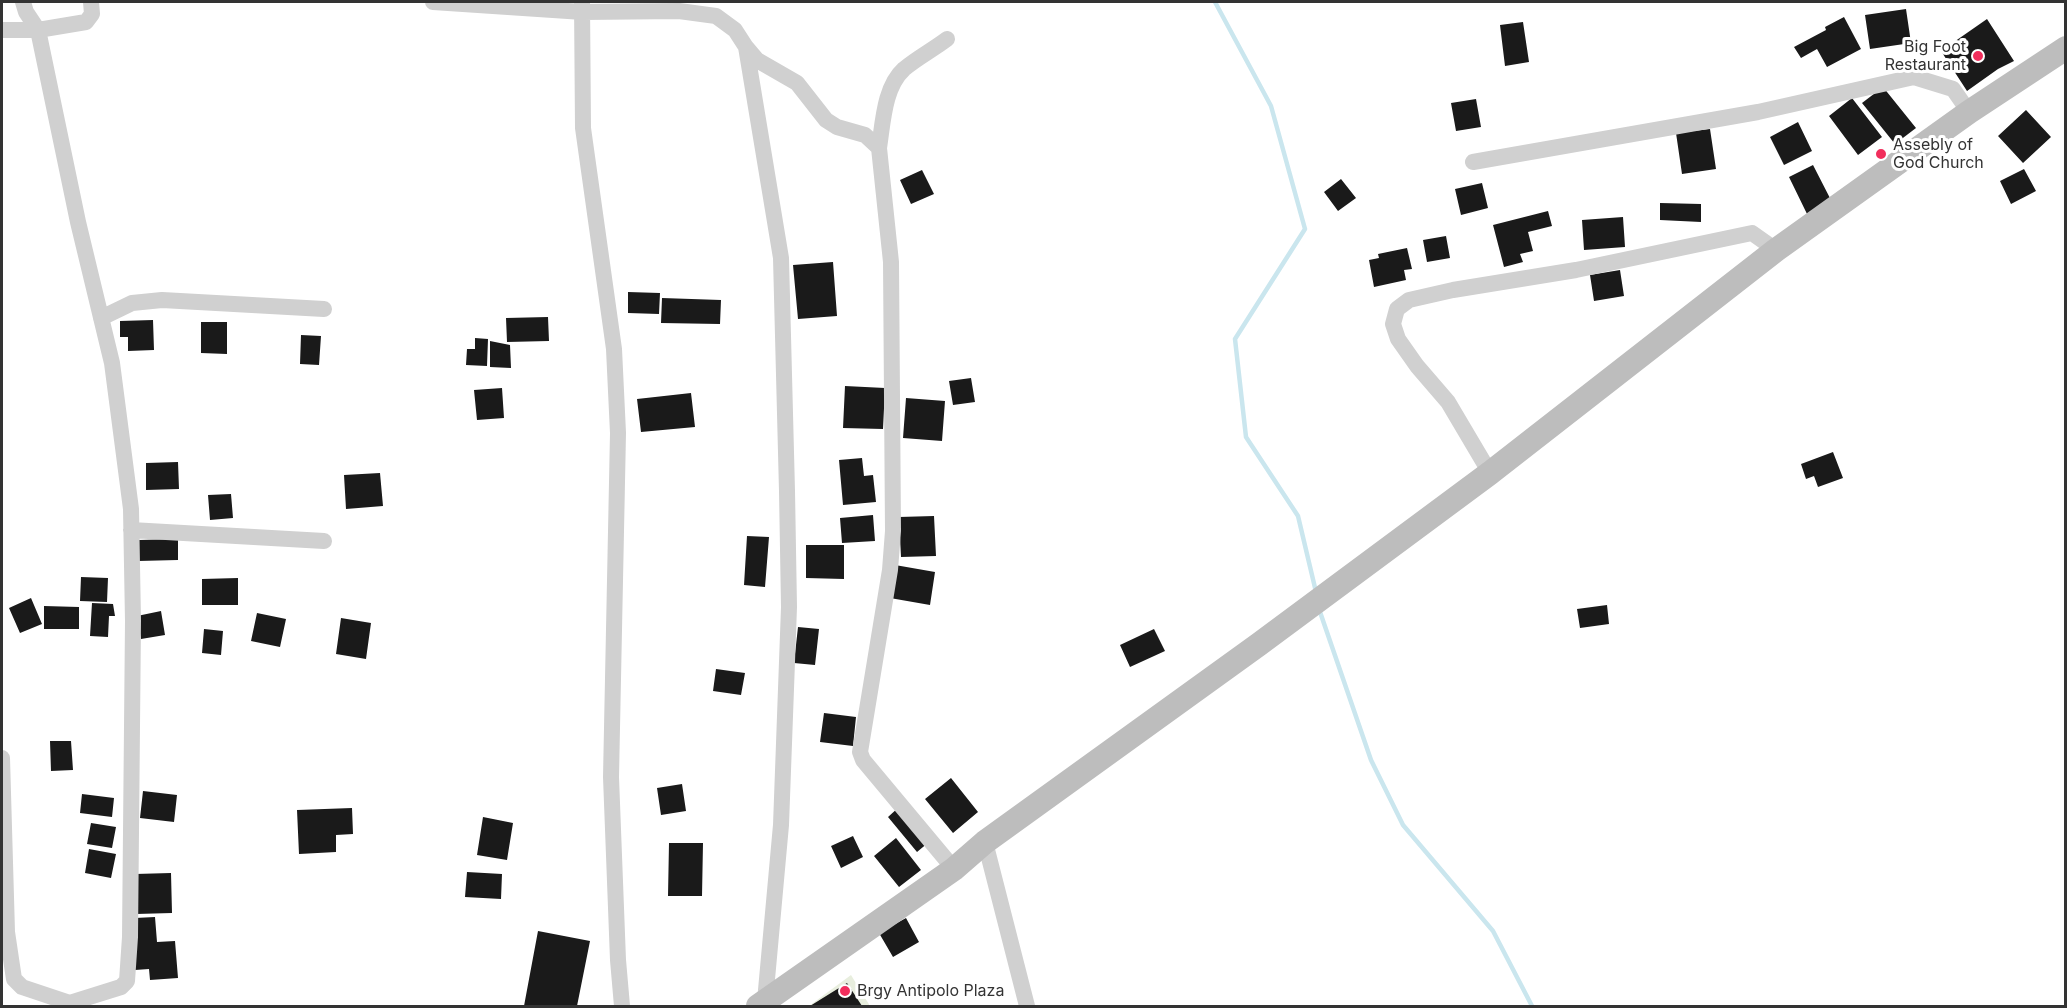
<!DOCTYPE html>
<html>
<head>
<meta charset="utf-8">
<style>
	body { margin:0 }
	#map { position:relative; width:2067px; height:1008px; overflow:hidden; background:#fff; font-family:Inter,sans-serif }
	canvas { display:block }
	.frame { position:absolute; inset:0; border:3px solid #333; pointer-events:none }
</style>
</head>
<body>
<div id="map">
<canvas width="2067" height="1008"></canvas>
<div class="frame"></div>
</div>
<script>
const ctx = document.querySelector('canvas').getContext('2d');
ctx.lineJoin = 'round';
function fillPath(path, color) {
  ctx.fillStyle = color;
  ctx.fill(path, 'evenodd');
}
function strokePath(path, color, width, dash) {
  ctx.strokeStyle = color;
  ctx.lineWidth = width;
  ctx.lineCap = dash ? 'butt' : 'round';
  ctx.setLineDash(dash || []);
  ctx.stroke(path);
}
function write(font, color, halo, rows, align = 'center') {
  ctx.font = font + ' Inter,sans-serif';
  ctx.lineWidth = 6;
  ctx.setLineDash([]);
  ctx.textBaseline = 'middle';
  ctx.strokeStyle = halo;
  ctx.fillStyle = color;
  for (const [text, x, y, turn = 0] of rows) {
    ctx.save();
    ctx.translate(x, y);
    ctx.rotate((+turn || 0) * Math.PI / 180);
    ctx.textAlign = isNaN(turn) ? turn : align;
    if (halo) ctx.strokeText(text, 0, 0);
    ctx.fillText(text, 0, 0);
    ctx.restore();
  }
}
const green = new Path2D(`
	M851 975 870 1006H809Z`);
const stream = new Path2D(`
	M1215 2 1271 106 1305 229 1235 339 1246 437 1298 516 1316 592
	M1319 609 1371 760 1403 825 1493 931 1532 1006`);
const building = new Path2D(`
	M1906 9 1911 43 1870 49 1865 15Z
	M1844 17 1861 49 1827 67 1817 49 1801 58 1794 47 1826 30 1825 27Z
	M1987 19 2014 61 1998 69 1967 91 1941 51Z
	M1523 22 1529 62 1505 66 1500 25Z
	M1883 87 1916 128 1895 144 1862 103Z
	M1852 98 1882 137 1858 155 1829 116Z
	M1476 99 1481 127 1456 131 1451 103Z
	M2026 110 2051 137 2023 163 1998 136Z
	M1798 122 1812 151 1784 165 1770 137Z
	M1710 129 1716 169 1682 174 1676 133Z
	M1813 165 1833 204 1808 216 1789 177Z
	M2024 169 2036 191 2011 204 2000 181Z
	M922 170 934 194 911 204 900 180Z
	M1341 179 1356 198 1338 211 1324 192Z
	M1482 183 1488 208 1461 215 1455 189Z
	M1660 203 1701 204V222L1660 220Z
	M1548 211 1552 226 1528 232 1533 251 1520 254 1523 262 1504 267 1493 225Z
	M1623 217 1625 247 1584 250 1582 220Z
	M1446 236 1450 258 1427 262 1423 240Z
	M1407 248 1412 269 1404 270 1406 280 1374 287 1369 260 1379 258 1378 254Z
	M833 262 837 316 798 319 793 265Z
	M1620 270 1624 296 1594 301 1590 275Z
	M628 292 660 293 659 314 628 313Z
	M662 298 721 300 720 324 661 323Z
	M548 317 549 341 507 342 506 318Z
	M153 320 154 350 128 351V337H120V321Z
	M201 322H227V354L201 353Z
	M301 335 321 336 319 365 300 364Z
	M475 338 488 339 487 366 466 365 467 349H475Z
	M490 341 510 345 511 368 490 367Z
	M971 378 975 402 953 405 949 381Z
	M845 386 885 388 883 429 843 428Z
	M502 388 504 418 477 420 474 390Z
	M691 393 695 427 641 432 637 399Z
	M906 398 945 401 942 441 903 438Z
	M1833 452 1843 478 1818 487 1814 476 1806 479 1801 464Z
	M862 458 864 476 873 475 876 502 843 505 839 460Z
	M178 462 179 489 146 490V463Z
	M380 473 383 506 346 509 344 475Z
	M231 494 233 518 210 520 208 495Z
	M873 515 875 541 842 543 840 518Z
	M934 516 936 556 901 557 899 517Z
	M747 536 769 537 765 587 744 585Z
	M178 539V560L138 561V540Z
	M806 545H844V579L806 578Z
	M895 565 935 572 930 605 890 598Z
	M81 577 108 578 107 602 80 601Z
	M238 578V605H202V579Z
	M31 598 42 624 20 633 9 608Z
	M92 603 113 604 115 616H109L108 637 90 636Z
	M1607 605 1609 624 1580 628 1577 609Z
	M44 606 79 607V629H44Z
	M161 611 165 635 141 639 137 616Z
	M257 613 286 619 280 647 251 641Z
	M341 618 371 623 366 659 336 654Z
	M798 627 819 629 815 665 794 663Z
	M204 629 223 631 221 655 202 653Z
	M1154 629 1165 651 1130 667 1120 645Z
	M716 669 745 673 741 695 713 691Z
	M824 713 856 717 853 746 820 742Z
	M50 741H71L73 770 51 771Z
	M951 778 978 812 953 833 925 799Z
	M682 784 686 811 661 815 657 788Z
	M143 791 177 795 174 822 140 818Z
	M82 794 114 798 112 817 80 813Z
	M899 807 929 842 917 852 888 817Z
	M352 808 353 834 336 835V852L299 854 297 810Z
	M483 817 513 823 507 860 477 855Z
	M91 823 116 827 112 848 87 844Z
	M853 836 863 857 841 868 831 846Z
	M896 838 921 870 899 887 874 856Z
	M669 843H703L702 896H668Z
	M89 849 116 854 111 878 85 873Z
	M467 872 502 874 501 899 465 897Z
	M171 873 172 913 136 914 135 874Z
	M155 917 157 942 175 941 178 978 150 980 149 969 135 970V918Z
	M906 918 919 942 893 957 879 933Z
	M538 931 590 941 577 1006H524Z
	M847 983 862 1006H810Z`);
const minor = new Path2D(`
	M23 2 26 12 38 30 78 222 112 363 131 509 133 621 130 937 127 981 121 987 70 1003 69 1006
	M433 2 583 12 679 11 716 16 735 30 746 47 781 258 787 491 789 607 781 825 765 1001
	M582 2 583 128 614 349 618 433 611 777 618 960 622 1006
	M2 30H38L86 22 92 14 91 2
	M746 47 757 60 797 83 826 120 837 127 865 135 879 148C883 123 884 87 904 69 917 58 934 49 947 39
	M879 148 891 262 893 531 890 570 860 752 863 760 954 869
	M1473 162 1758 112 1914 77 1953 89 1969 112
	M101 318 132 303 162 300 324 309
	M1490 473 1448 402 1417 366 1398 339 1393 324 1397 309 1409 300 1453 290 1576 270 1752 233 1776 250
	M131 530 324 541
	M2 758 7 932 14 979 22 987 70 1003
	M985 842 1027 1006`);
const secondary = new Path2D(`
	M758 1006 954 869 985 842 1258 645 1490 473 1776 250 1969 112 2066 48`);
const markers = [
	[1978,56,6,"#f12e5c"],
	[1881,154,6,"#f12e5c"],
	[845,991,6,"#f12e5c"]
];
const poiNames = [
	["Big Foot",1966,47,"right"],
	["Restaurant",1966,65,"right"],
	["Assebly of",1893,145],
	["God Church",1893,163],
	["Brgy Antipolo Plaza",857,991]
];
fillPath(green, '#e8eede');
strokePath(stream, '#cae6ee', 4.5);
fillPath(building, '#1a1a1a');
strokePath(minor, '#d0d0d0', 16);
strokePath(secondary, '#bdbdbd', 24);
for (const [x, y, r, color] of markers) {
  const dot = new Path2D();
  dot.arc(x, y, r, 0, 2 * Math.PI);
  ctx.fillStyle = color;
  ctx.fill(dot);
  strokePath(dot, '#fff', 2);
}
write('16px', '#333', '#fff', poiNames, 'left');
</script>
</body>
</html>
